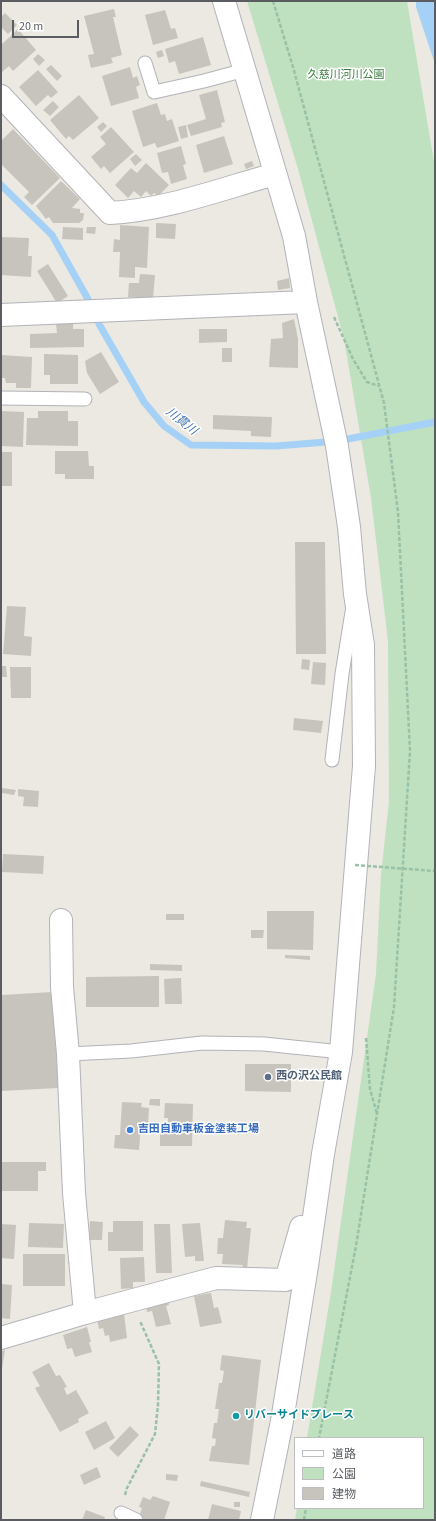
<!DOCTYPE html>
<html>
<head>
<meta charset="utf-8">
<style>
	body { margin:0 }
	#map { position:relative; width:436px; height:1521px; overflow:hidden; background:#ebe9e1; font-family:"Source Sans 3","Noto Sans JP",sans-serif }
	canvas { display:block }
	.frame { position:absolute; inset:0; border:2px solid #5a5c61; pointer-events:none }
	.legend { position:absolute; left:294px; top:1437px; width:130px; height:72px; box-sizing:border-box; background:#fff; border:1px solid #bdbec0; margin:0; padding:5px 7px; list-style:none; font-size:12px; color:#5a5c61 }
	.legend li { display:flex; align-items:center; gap:8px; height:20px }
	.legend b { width:20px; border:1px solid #bdbec0 }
	.scale { position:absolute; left:12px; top:20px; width:67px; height:18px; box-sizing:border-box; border:2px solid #5a5c61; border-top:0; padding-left:5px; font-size:12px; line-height:14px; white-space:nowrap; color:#5a5c61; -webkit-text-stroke:3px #fff; paint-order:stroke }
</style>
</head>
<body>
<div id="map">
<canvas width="436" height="1521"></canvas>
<div class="frame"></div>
<ul class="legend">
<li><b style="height:5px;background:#fff"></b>道路</li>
<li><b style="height:11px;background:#bfe1c0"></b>公園</li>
<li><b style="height:11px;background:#c7c4be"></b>建物</li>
</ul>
<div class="scale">20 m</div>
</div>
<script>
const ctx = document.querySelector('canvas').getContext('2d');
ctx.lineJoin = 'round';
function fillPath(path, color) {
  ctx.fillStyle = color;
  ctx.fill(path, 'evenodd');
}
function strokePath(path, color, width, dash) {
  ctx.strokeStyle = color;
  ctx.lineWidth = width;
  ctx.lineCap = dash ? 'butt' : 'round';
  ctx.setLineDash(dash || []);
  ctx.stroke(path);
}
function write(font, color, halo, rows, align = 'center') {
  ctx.font = font + ' "Source Sans 3","Noto Sans JP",sans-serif';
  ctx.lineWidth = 3;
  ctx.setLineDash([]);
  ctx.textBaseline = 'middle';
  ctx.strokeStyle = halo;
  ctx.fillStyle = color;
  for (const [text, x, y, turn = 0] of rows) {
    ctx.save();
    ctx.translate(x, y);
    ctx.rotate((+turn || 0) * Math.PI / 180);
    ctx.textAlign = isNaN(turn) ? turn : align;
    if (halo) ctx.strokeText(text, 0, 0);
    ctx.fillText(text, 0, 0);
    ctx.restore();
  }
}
const green = new Path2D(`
	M247 1H407L435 168V1520H295L297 1508H423V1438H307L331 1292 376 974 381 875 389 801 388 641 371 498 344 339 298 169Z`);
const water = new Path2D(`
	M416 1H435V64L416 7Z`);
const stream = new Path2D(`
	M1 185 52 235 89 301
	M99 324 144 402 164 426 191 445 276 446 326 442
	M348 439 435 422`);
const building = new Path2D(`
	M114 9 116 17H113L122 55 111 58 113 63 91 68 88 55 94 54 84 16Z
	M165 10 171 29 175 28 178 38 153 45 145 15Z
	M5 13 17 25 8 34 1 27V17Z
	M18 29 36 50 13 71 9 66 2 72 1 45Z
	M203 37 211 65 179 74 175 61 169 63 165 49Z
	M162 50 164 56 158 58 156 52Z
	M38 54 45 60 39 66 33 59Z
	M51 65 62 76 57 81 46 69Z
	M130 67 133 78 137 76 140 85 136 87 139 98 111 106 102 76Z
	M38 70 58 92 51 98 48 95 36 106 19 87Z
	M217 90 225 122 221 123 222 127 191 136 187 125 206 119 199 95Z
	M79 95 99 118 73 140 69 136 66 139 50 120Z
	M53 101 59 107 50 116 43 110Z
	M157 103 161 115 165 114 167 121 172 119 179 141 157 148 155 143 143 147 132 111Z
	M103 122 107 126 101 132 97 127Z
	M186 125 188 137 181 139 178 127Z
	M111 127 134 152 110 173 104 166 101 169 91 157 106 144 100 137Z
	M13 129 60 178 32 205 24 197 29 192 1 164V141Z
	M224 136 233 164 204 173 196 145Z
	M181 146 186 164 183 165 187 179 171 184 168 172 162 173 157 153Z
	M136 154 142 160 135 166 130 159Z
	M252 161 254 166 246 169 244 164Z
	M146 163 169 185 158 196 154 193 151 196 146 191 141 197 134 191 128 198 115 185 131 168 137 173Z
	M61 181 80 199 72 208 80 209V213H84L83 220 79 223H53L49 217 46 219 36 206Z
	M156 223 176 224 175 239 156 238Z
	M120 225 149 227 147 268 135 267V278L119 277 120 252H113L114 239 120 240Z
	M63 227 83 228V240L62 239Z
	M87 227H96L95 234 86 233Z
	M1 237 29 238 28 256H32L31 277 1 275Z
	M48 264 68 296 57 303 37 271Z
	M140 274 155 275 153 299 128 297 129 283H139Z
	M289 278 290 288 278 290 277 281Z
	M294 319 298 339V368L269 367 271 339 283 338 282 323Z
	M56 323H73V329H84V347L30 348V334L57 333Z
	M199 329H227V342L199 343Z
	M222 348H232V362H222Z
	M101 352 119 382 100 394 87 373 85 361Z
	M44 354 78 355V384H50V375H44Z
	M1 355 32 357 31 388H16V383H6L5 378H1Z
	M1 411 24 412 23 447 1 446Z
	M38 411H68V421H78V446L26 445 27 418H38Z
	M213 415 272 417 271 437 251 436V431L213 429Z
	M55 451H88L89 466H94V479H65V474H55Z
	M1 452H12V486H1Z
	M295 542H325L326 654H296Z
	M7 606 26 607 24 636 32 637 31 656 3 654Z
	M302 659 310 660 309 670 301 669Z
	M313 662 326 663 325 685 311 684Z
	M1 666H6L7 677H1Z
	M10 667H31V698H11Z
	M294 718 323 721 321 733 293 730Z
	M2 788 16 790 14 795 2 793Z
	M18 789 39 791 38 807 23 806 24 797 18 796Z
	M3 854 44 856 43 874 2 872Z
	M267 911H314L313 950 267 949Z
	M166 914H184V920H166Z
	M251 930H264L263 938H251Z
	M285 955 310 956V960L285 958Z
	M150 964 182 965V971L150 970Z
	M159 976V1007H86V977Z
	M181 978 182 1004H165L164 979Z
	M53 992 58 1088 1 1091V995Z
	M245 1064H291V1092L245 1091Z
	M150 1099H160V1106L149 1105Z
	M122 1102 142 1103 141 1107 149 1108 148 1126 141 1125 139 1150 114 1148 115 1135H120Z
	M165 1103 193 1104 192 1146H160V1131H167L168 1118H164Z
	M1 1162H46V1171H38V1191H1Z
	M225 1220 247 1222 246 1228H251L247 1269H242L243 1265 222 1264 223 1254H217L218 1238H223Z
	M90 1221 103 1222 102 1240H89Z
	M113 1221H143V1251H108V1232H113Z
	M29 1223 64 1224 63 1248 28 1247Z
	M200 1223 204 1261H195V1256L185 1257 182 1224Z
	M1 1224 16 1225 14 1259 1 1258Z
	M154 1224H170L172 1273H156Z
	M23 1254H65V1286H23Z
	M144 1257 145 1282H133V1288L121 1289 120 1258Z
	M1 1284 12 1285 10 1319 1 1318Z
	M211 1293 214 1308 218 1307 222 1323 200 1327 194 1296Z
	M168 1300 169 1305 166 1306 171 1324 156 1327 152 1311 147 1312 146 1306Z
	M124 1314 127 1338 110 1342 109 1335 105 1336 103 1328 99 1329 97 1320Z
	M87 1327 91 1342H89L92 1352 75 1357 72 1348 67 1349 63 1335Z
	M5 1350 2 1369H1V1351Z
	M222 1355 261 1360 249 1465 209 1461 212 1446H215L216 1439 212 1438 214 1423H217L219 1409H215L219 1383H222L224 1371 220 1370Z
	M49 1363 56 1376 60 1375 67 1387 64 1388 67 1395 76 1390 89 1413 78 1419 79 1422 60 1432 35 1388 40 1386 32 1372Z
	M106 1421 115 1438 94 1450 85 1432Z
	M130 1426 139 1435 118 1457 109 1448Z
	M97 1467 101 1477 84 1485 80 1475Z
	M166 1474 178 1475 177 1481 166 1480Z
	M201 1481 250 1492 249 1497 200 1486Z
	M153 1496 170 1502 164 1520H146L139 1517 142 1508 139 1507 143 1497 150 1500Z
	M234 1502H240V1507H234Z
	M212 1504 241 1511 239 1520H208Z
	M86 1510 105 1517 104 1520H82Z`);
const path = new Path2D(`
	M273 1 293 67 384 403 398 512 410 751 394 1007 356 1246 319 1438
	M334 317 353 359 367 382 379 386
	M366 1038 370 1089 377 1114
	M125 1495 127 1488 155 1434 158 1405 159 1364 140 1321
	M304 1520 306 1508`);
const lane = new Path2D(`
	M145 63 154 92 204 81 245 70
	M1 398 85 399
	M332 760 342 674 352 612
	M68 1054 131 1051 202 1043 264 1044 341 1052
	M121 1513 136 1520`);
const street = new Path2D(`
	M224 1 294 236 306 302 337 446 349 527 355 594 363 645 364 766 341 1052 323 1154 307 1266 282 1421 262 1520
	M1 96 110 213C166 210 221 189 275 174
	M1 315 306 302
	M61 920 62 987 68 1054 74 1193 85 1313
	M1 1338 85 1313 216 1278 286 1280 301 1227`);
const pathBridge = new Path2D(`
	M355 865 435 871`);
const markers = [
	[268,1077,4,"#5c6f8a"],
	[130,1130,4,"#3f7fe0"],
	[236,1416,4,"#0f9aa8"]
];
const parkNames = [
	["久慈川河川公園",346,76]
];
const serviceNames = [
	["西の沢公民館",276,1077]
];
const shopNames = [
	["吉田自動車板金塗装工場",138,1130]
];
const cultureNames = [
	["リバーサイドプレース",244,1416]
];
const waterNames = [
	["川貫川",181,422,38]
];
fillPath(green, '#bfe1c0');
fillPath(water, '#a5d1f7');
strokePath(stream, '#a5d1f7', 7);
fillPath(building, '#c7c4be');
strokePath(lane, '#b2b3b8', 15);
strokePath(street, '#b2b3b8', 24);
strokePath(path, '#99c1a6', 2.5, [4, 2]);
strokePath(lane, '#fff', 13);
strokePath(street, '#fff', 22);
strokePath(pathBridge, '#99c1a6', 2.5, [4, 2]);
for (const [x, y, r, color] of markers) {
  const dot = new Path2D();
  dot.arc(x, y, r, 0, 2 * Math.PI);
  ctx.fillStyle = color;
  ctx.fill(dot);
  strokePath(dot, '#fff', 1.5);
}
write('11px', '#3b7f40', '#fff', parkNames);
write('bold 11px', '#4e5e75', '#fff', serviceNames, 'left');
write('bold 11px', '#366cbe', '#fff', shopNames, 'left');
write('bold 11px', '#0d838f', '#fff', cultureNames, 'left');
write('italic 12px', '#4777b0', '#fff', waterNames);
</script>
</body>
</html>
